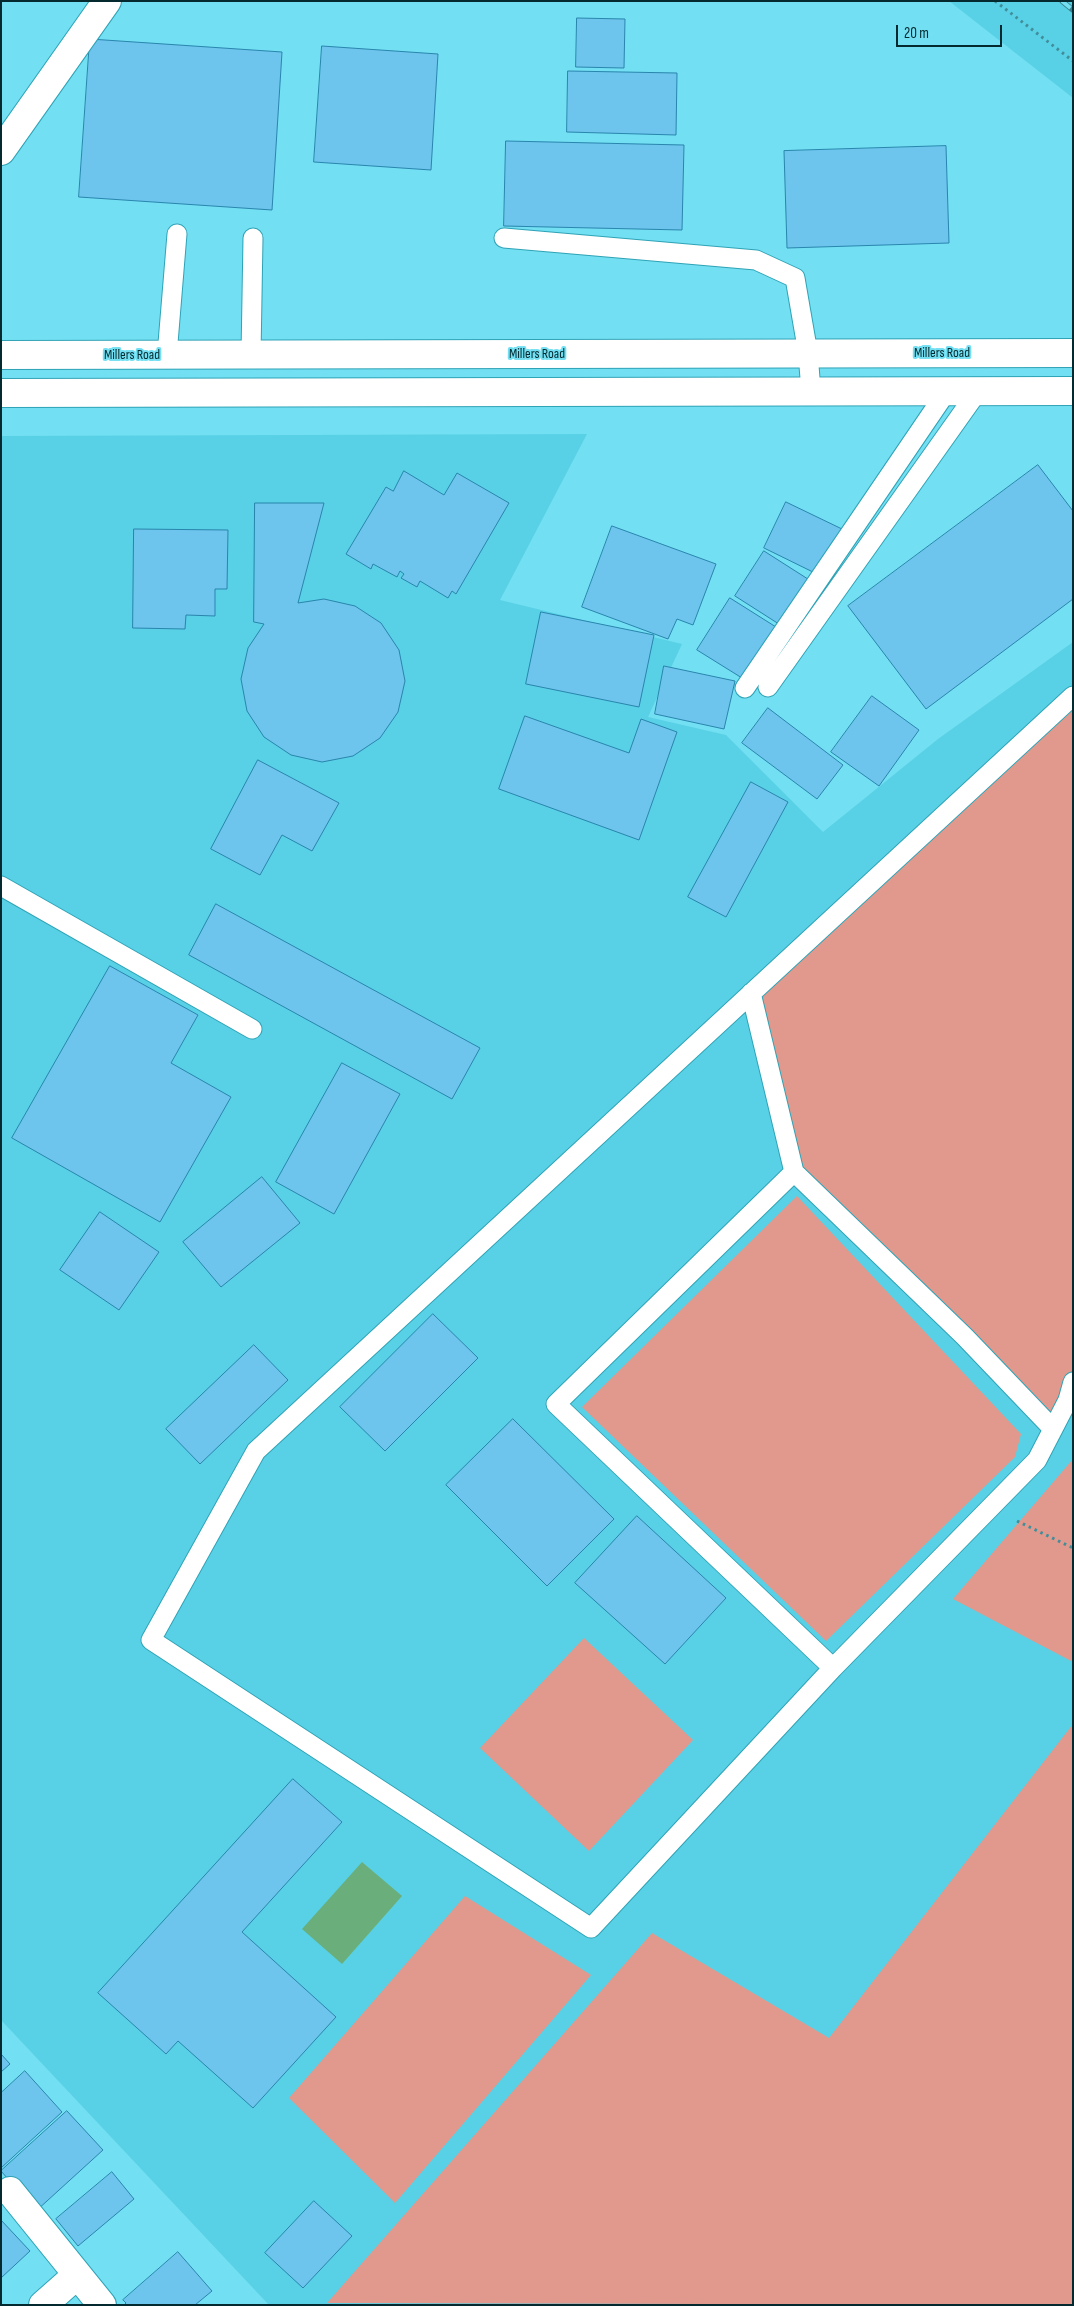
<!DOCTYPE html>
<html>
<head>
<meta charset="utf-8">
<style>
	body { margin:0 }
	#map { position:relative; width:1074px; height:2306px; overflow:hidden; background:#73dff2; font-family:"Sofia Sans Condensed",sans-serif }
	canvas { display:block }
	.frame { position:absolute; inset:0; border:2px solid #04292f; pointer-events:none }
	.scale { position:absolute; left:896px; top:25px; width:106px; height:22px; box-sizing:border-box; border:2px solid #04292f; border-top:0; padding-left:6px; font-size:15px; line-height:18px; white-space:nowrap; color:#04292f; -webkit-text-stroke:4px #73dff2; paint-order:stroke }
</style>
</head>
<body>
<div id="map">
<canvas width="1074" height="2306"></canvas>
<div class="frame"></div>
<div class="scale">20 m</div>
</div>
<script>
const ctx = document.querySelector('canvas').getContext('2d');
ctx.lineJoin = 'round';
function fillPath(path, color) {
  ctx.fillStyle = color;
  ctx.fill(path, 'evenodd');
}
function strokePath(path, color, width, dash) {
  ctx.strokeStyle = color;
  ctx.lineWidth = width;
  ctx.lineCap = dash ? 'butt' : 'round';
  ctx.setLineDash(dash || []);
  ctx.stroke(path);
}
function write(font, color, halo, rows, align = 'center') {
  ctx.font = font + ' "Sofia Sans Condensed",sans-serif';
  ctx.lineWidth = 4;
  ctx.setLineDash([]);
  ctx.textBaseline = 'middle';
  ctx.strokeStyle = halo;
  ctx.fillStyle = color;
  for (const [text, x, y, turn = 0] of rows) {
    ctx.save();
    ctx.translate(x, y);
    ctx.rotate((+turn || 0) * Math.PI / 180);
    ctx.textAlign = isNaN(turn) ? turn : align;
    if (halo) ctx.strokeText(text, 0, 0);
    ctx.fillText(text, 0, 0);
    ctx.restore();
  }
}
const built = new Path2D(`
	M949 1H1073V98Z
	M587 434 500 600 682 644 648 717 726 735 823 832 938 739 1073 642V2305H269L1 2020V436Z`);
const green = new Path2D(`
	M1073 708V1367L1065 1399 1053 1425 799 1168 758 996Z
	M797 1196 1021 1434 1015 1457 826 1641 582 1407Z
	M1073 1459V1662L953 1599Z
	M584 1638 693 1740 589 1851 480 1748Z
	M1073 1724V2305L327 2303 652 1933 829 2038Z
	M465 1896 591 1975 395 2203 289 2098Z`);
const water = new Path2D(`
	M362 1862 402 1896 342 1964 302 1929Z`);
const building = new Path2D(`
	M577 18 625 19 624 68 576 67Z
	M90 39 282 52 272 210 79 197Z
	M322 46 438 54 431 170 314 162Z
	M568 71 677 73 676 135 567 132Z
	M506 141 684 145 682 230 504 226Z
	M946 146 949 243 787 248 784 151Z
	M1038 465 1073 511V599L926 709 848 606Z
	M404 471 444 495 457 473 509 503 456 594 452 591 448 598 420 581 417 587 401 578 404 574 400 571 397 577 373 564 371 569 346 554 386 487 393 491Z
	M786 502 842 529 819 575 764 548Z
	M255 503H324L298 603 324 599 355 606 381 623 399 650 405 681 398 712 380 738 353 756 322 762 291 755 264 737 247 711 241 679 248 648 264 624 254 622Z
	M612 526 716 564 693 625 677 619 668 639 582 607Z
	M134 529 228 530 227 589H215V616L186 615 185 629 133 628Z
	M764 551 811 581 782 626 735 596Z
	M730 598 776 627 742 678 697 650Z
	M541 612 654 635 639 707 526 684Z
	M664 666 735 681 724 729 655 714Z
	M872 696 919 730 879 786 831 752Z
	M768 708 843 765 817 799 742 743Z
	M525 716 629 753 641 719 677 732 639 840 499 789Z
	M258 760 339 803 312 851 282 835 260 875 211 849Z
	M751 782 788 802 726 917 688 897Z
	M216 904 480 1048 452 1099 189 955Z
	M110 966 198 1015 171 1063 231 1097 160 1222 12 1138Z
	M342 1063 400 1094 334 1214 276 1182Z
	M262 1177 300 1223 221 1287 183 1242Z
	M100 1212 159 1252 119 1310 60 1270Z
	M433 1314 478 1358 385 1451 340 1407Z
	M254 1345 288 1380 200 1464 166 1429Z
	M513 1419 614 1519 547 1586 446 1485Z
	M637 1516 726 1598 665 1664 575 1583Z
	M293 1779 342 1822 242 1932 336 2017 253 2108 178 2041 166 2054 98 1993Z
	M1 2054 10 2064 1 2072Z
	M25 2071 62 2112 1 2168V2093Z
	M67 2111 103 2150 36 2211 1 2171Z
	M112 2172 134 2199 78 2246 56 2219Z
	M314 2201 352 2236 303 2288 265 2253Z
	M1 2220 30 2251 1 2278Z
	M178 2252 212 2291 195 2305H124L126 2303 123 2300Z`);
const path = new Path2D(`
	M995 1 1073 61
	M1017 1521 1073 1548`);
const service = new Path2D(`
	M504 238 756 260 795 278 808 353 811 391
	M167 355 177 234
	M251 355 253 238
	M768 687 978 391
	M745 688 947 391
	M1073 696 256 1451 151 1640 591 1928 833 1668 1037 1460 1068 1400 1073 1382
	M1 886 252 1029
	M751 993 794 1172
	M833 1668 556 1404 794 1172 965 1337 1053 1429`);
const minor = new Path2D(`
	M1 151 107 1
	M10 2191 102 2305
	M43 2305 77 2275`);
const tertiary = new Path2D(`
	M1 355 1073 353
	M1 393 1073 391`);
const rail = new Path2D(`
	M1062 1 1073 10`);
const streetNames = [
	["Millers Road",942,353],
	["Millers Road",537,354],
	["Millers Road",132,355]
];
fillPath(built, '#58d1e6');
fillPath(green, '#e0998c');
fillPath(water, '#6aaf7b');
fillPath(building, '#6dc4ed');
strokePath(building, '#2985ad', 1);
strokePath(service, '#2fa3b6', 21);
strokePath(minor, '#2fa3b6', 30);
strokePath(tertiary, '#2fa3b6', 30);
strokePath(path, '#418d9a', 3, [2.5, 4]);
strokePath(service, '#fff', 19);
strokePath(minor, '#fff', 28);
strokePath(tertiary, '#fff', 28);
strokePath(rail, '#39818d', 5.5);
strokePath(rail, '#73dff2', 4, [11]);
write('14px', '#04292f', '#73dff2', streetNames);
</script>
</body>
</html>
